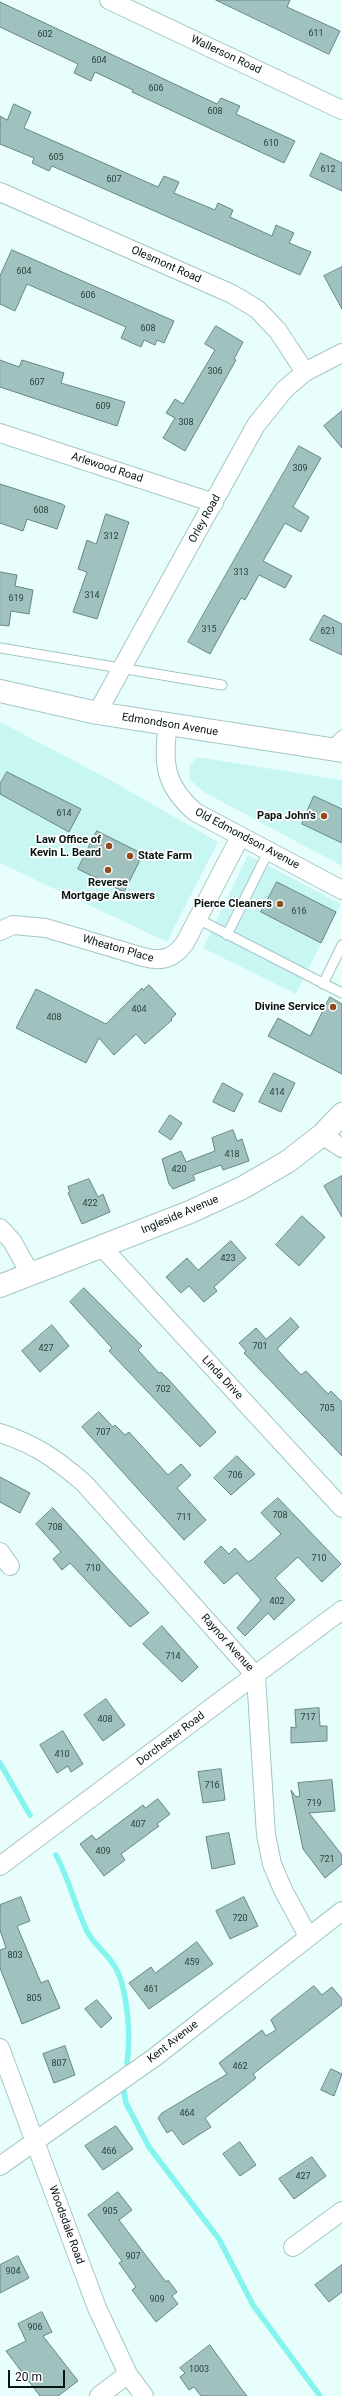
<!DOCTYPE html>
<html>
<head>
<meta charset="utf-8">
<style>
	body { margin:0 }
	#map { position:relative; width:342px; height:2396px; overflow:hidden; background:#e8fefc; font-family:Roboto,sans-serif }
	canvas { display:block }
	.scale { position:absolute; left:8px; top:2370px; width:57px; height:18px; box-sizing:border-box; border:2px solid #071413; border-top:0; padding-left:5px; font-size:12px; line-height:14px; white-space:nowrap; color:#071413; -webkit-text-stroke:3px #fff; paint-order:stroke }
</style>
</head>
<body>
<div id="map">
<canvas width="342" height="2396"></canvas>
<div class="scale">20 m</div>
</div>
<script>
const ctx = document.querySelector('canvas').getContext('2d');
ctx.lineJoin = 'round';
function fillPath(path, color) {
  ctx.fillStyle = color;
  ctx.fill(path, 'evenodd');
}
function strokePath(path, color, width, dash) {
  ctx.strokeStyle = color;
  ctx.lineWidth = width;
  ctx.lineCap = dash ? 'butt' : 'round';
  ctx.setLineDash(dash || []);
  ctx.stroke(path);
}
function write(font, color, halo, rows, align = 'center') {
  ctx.font = font + ' Roboto,sans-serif';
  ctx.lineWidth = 3.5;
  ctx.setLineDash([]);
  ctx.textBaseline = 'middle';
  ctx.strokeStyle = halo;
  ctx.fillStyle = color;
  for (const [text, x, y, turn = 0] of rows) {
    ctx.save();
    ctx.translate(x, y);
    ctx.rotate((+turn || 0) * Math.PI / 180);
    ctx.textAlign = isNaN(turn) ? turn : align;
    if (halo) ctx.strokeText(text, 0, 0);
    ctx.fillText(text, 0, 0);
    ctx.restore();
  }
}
const built = new Path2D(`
	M0 722 112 781 218 842 167 942 0 863Z
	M197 757 342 780V866L204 792 189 779 190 765Z
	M248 855 341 904 296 994 203 948Z`);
const stream = new Path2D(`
	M0 1763 30 1815
	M56 1855C69 1879 75 1906 87 1931 94 1945 108 1954 115 1967 128 1989 131 2038 127 2063
	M123 2087 126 2103 149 2147 219 2239 253 2305 320 2396`);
const building = new Path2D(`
	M216 0H290L287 7 340 31 329 54Z
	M0 2 217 104 221 98 240 106 236 114 295 141 284 163 132 92 133 90 95 72 91 81 74 73 78 64 0 27Z
	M14 104 31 112 24 128 158 187 164 176 179 182 174 193 215 210 218 203 233 210 230 217 272 236 276 225 294 233 289 243 311 252 300 275 52 166 49 171 32 163 34 158 0 144V116L7 120Z
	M321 153 342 163V191L310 176Z
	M12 250 174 321 164 343 157 340 155 345 144 340 141 347 121 338 126 327 27 284 15 311 0 304V276Z
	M342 267V309L324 276Z
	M216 326 243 342 234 359 236 360 185 451 163 438 175 418 166 413 175 399 183 404 215 350 205 344Z
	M0 360 19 367 22 360 64 373 61 383 125 402 117 426 0 387Z
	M342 411V448L324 426Z
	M299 446 321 458 293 507 309 517 301 532 285 523 263 561 292 576 285 588 259 575 245 600 241 598 210 654 188 642Z
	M0 484 62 504 65 506 57 529 27 519 23 531 0 523Z
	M106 514 129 522 97 619 73 612 87 572 78 569 87 540 96 544Z
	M0 572 17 575 15 586 33 590 29 614 11 611 9 626 0 625Z
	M324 615 342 624V655L310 640Z
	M7 772 81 809 69 832 0 794V784Z
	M314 796 342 809V843L302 824Z
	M97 831 143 854 124 892 78 869Z
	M277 882 336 912 321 943 261 912Z
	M149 985 176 1014 171 1019 172 1020 145 1044 136 1034 114 1055 99 1038 86 1063 16 1028 36 989 106 1024 142 988 143 990Z
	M330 997 342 1004V1074L268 1036 278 1018 310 1036Z
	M274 1073 295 1083 281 1112 259 1102Z
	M223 1083 243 1094 234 1112 213 1102Z
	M170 1115 182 1123 171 1140 159 1132Z
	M233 1130 237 1141 242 1139 249 1161 223 1170 221 1165 193 1175 195 1180 173 1189 169 1184 162 1159 181 1151 186 1162 215 1151 212 1138Z
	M342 1176V1217L324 1186Z
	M89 1179 98 1197 103 1194 110 1212 82 1224 68 1193 70 1192 68 1187Z
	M302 1216 325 1237 299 1266 276 1245Z
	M231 1241 246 1258 214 1287 217 1291 204 1302 189 1286 181 1293 166 1277 187 1258 198 1270Z
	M84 1288 142 1346 138 1350 159 1373 161 1372 169 1380 216 1432 200 1447 109 1351 112 1348 70 1302Z
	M291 1318 299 1327 277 1349 301 1375 306 1371 328 1394 331 1391 342 1402V1456L244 1353 246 1351 239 1343 256 1328 266 1339Z
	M52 1325 69 1346 40 1372 22 1351Z
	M99 1412 113 1427 115 1425 125 1435 129 1432 168 1475 181 1464 191 1475 177 1488 206 1520 184 1540 82 1427Z
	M237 1456 255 1474 231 1495 214 1478Z
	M0 1477 30 1493 20 1513 0 1502Z
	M278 1498 341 1564 322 1582 298 1557 275 1578 295 1600 274 1620 268 1613 245 1636 237 1628 261 1600 237 1573 224 1584 204 1562 221 1546 229 1554 235 1548 248 1562 253 1559 281 1534 261 1513Z
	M53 1508 112 1573 149 1613 130 1627 70 1563 62 1570 53 1559 61 1552 36 1524Z
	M162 1626 198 1667 182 1682 143 1644Z
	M106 1699 125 1725 103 1741 84 1715Z
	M319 1708 320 1726H327V1741L291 1743V1727L296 1728 295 1710Z
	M63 1731 83 1764 71 1772 68 1766 57 1773 40 1745Z
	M221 1769 225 1800 203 1803 198 1772Z
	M332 1780 335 1811 309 1813 342 1855V1864L325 1878 303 1849 291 1790 296 1797 300 1796 298 1783Z
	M158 1799 170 1814 157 1824 159 1826 121 1854 125 1860 104 1876 80 1844 92 1835 96 1840 143 1805 145 1808Z
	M229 1833 235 1864 212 1869 206 1837Z
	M21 1897 30 1921 17 1926 41 1983 48 1980 60 2008 22 2024 0 1968V1950L6 1948 0 1930V1905Z
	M244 1897 258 1926 230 1939 216 1911Z
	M197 1942 213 1964 149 2009 129 1983 151 1967 155 1973Z
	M314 1986 322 1995 332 1987 342 1999V2005L253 2074 256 2078 205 2118 211 2127 183 2145 172 2130 167 2133 158 2118 162 2113 227 2074 219 2063 262 2030 266 2036 276 2030 271 2020Z
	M97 2000 112 2018 101 2028 85 2009Z
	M65 2046 75 2075 54 2083 43 2054Z
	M331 2069 342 2074 334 2096 321 2090Z
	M116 2126 133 2149 103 2170 85 2146Z
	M240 2142 256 2165 240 2176 223 2154Z
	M312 2157 326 2176 294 2199 279 2179Z
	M118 2192 132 2210 119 2220 166 2282 168 2280 177 2292 172 2296 178 2304 156 2322 132 2290 136 2287 119 2263 122 2261 88 2215Z
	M18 2256 29 2278 0 2293V2265Z
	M342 2265V2292L329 2302 315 2285Z
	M42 2312 52 2332 43 2336 78 2381 58 2396H40L6 2351 26 2341 18 2324Z
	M210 2345 240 2387 247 2396H201L194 2387 189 2390 180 2377 185 2373 180 2368Z`);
const lane = new Path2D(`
	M0 648 222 685
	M329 748 342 735
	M198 919 342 993
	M227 935 268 852
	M323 984 342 945`);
const street = new Path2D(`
	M109 0 342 110
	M0 192 232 294 257 309 278 331 305 372
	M0 433 214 503
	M97 713 256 425 285 389 305 372 342 353
	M168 725C162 763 165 786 195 812L342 890
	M0 931 13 925 46 928 143 957C162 962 173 959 185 943L240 837
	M322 1135 342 1148
	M0 1228 12 1241 31 1275
	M102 1247 342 1508
	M0 1433C35 1444 56 1459 84 1483L256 1676 266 1835 272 1864 283 1890 308 1936
	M0 1552 10 1566
	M0 1866 342 1610
	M0 2048 97 2308 128 2374 144 2396
	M0 2166 155 2057 342 1911
	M293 2247 342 2211
	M99 2396 128 2374`);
const secondary = new Path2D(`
	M0 691 97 713 342 751
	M0 1286 190 1212 242 1188 287 1162 322 1135 342 1114`);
const markers = [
	[324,816,4,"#904b1f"],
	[109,846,4,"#904b1f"],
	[130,856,4,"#904b1f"],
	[108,870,4,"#904b1f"],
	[280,904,4,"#904b1f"],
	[333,1007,4,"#904b1f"]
];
const numberNames = [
	["611",316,34],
	["602",45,35],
	["604",99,61],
	["606",156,89],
	["608",215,112],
	["610",271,144],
	["605",56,158],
	["612",328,170],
	["607",114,180],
	["604",24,272],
	["606",88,296],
	["608",148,329],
	["306",215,372],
	["607",37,383],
	["609",103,407],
	["308",186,423],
	["309",300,469],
	["608",41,511],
	["312",111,537],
	["313",241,573],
	["314",92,596],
	["619",16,599],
	["315",209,630],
	["621",328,632],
	["614",64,814],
	["616",299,912],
	["404",139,1010],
	["408",54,1018],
	["414",277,1093],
	["418",232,1155],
	["420",179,1170],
	["422",90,1204],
	["423",228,1259],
	["701",260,1347],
	["427",46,1349],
	["702",163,1390],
	["705",327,1409],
	["707",103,1433],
	["706",235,1476],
	["708",280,1516],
	["711",184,1518],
	["708",55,1528],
	["710",319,1559],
	["710",93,1569],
	["402",277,1602],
	["714",173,1657],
	["717",308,1718],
	["408",105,1720],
	["410",62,1755],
	["716",212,1786],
	["719",314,1804],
	["407",138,1825],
	["409",103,1852],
	["721",327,1860],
	["720",240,1919],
	["803",15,1956],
	["459",192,1963],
	["461",151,1990],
	["805",34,1999],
	["807",59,2064],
	["462",240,2067],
	["464",187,2114],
	["466",109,2152],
	["427",303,2177],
	["905",110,2212],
	["907",133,2257],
	["904",13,2272],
	["909",157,2300],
	["906",35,2328],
	["1003",199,2370]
];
const streetNames = [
	["Wallerson Road",226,55,25],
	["Olesmont Road",166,265,24],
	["Arlewood Road",107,468,18],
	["Orley Road",205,519,-61],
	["Edmondson Avenue",170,725,9],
	["Old Edmondson Avenue",247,839,28],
	["Wheaton Place",118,949,16],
	["Ingleside Avenue",180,1215,-23],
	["Linda Drive",222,1378,47],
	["Raynor Avenue",227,1643,48],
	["Dorchester Road",171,1739,-37],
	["Kent Avenue",173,2042,-38],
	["Woodsdale Road",66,2225,70]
];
const poiNames = [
	["Papa John's",316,816],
	["Law Office of",101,840],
	["Kevin L. Beard",101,853],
	["State Farm",138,856,"left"],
	["Reverse",108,883,"center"],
	["Mortgage Answers",108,896,"center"],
	["Pierce Cleaners",272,904],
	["Divine Service",325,1007]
];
fillPath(built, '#c8f7f3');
strokePath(stream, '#83f4ee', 5.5);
fillPath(building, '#9fc2bf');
strokePath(building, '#668784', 1);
strokePath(lane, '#a4c7c4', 11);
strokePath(street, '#a4c7c4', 20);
strokePath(secondary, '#a4c7c4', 24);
strokePath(lane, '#fff', 9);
strokePath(street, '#fff', 18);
strokePath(secondary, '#fff', 22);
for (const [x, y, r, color] of markers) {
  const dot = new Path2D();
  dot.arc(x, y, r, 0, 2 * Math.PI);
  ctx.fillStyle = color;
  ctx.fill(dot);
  strokePath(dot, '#fff', 1.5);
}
write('9px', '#2d403e', null, numberNames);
write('11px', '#071413', '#fff', streetNames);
write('bold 11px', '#071413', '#fff', poiNames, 'right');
</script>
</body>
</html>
